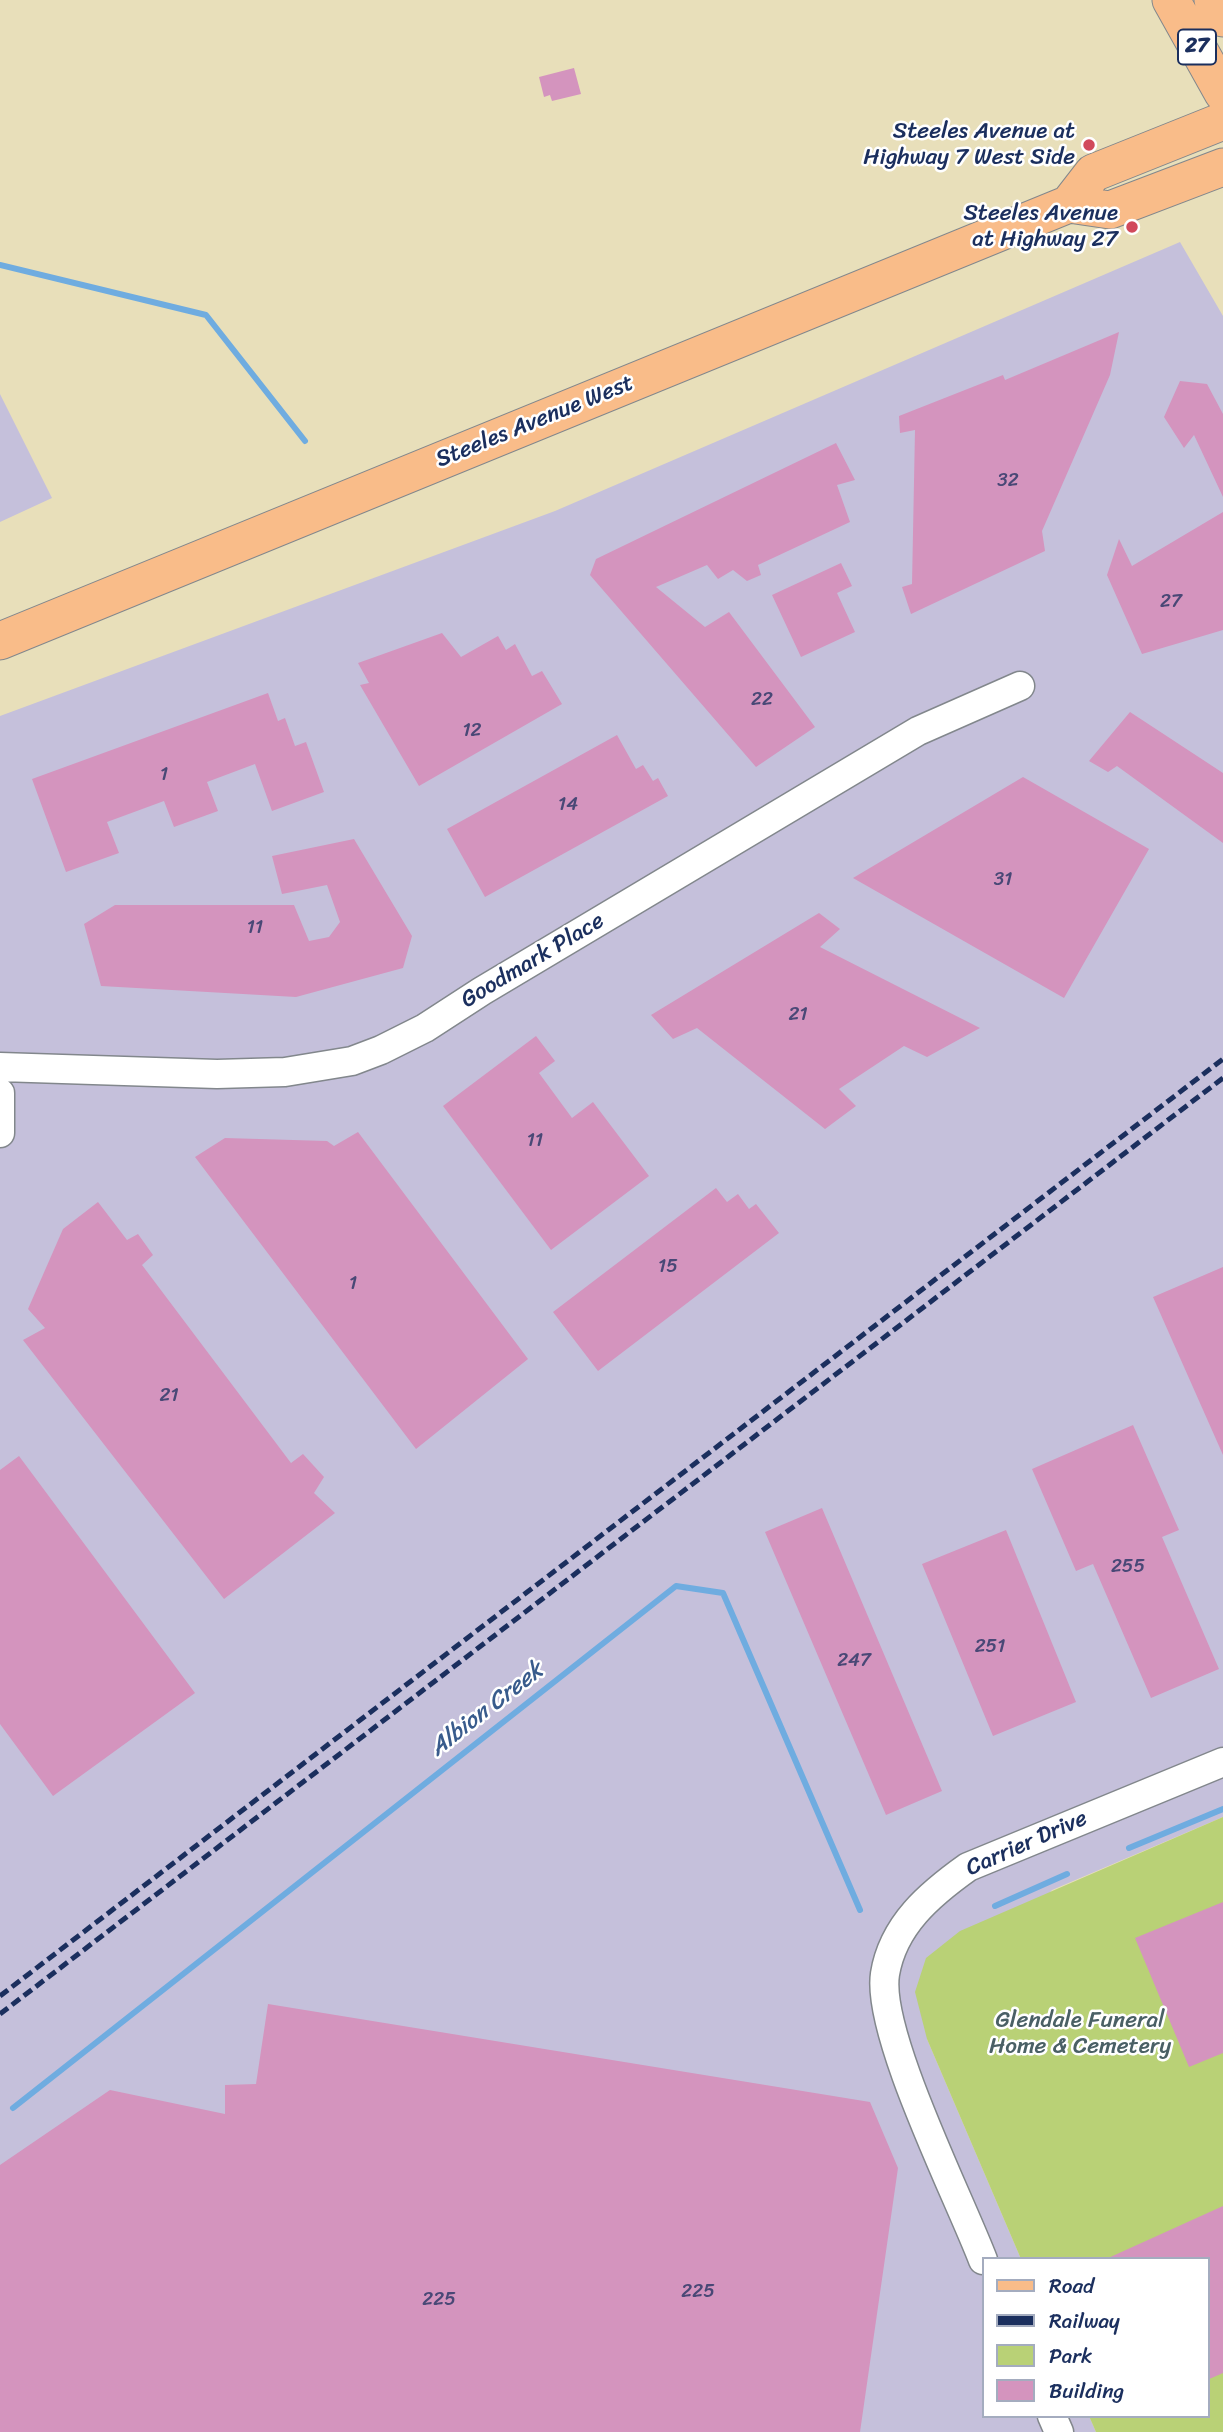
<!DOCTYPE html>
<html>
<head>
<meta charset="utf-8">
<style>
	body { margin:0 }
	#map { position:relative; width:1223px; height:2432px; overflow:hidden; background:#e8dfba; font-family:Sriracha,sans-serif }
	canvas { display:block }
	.legend { position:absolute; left:982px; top:2257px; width:228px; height:161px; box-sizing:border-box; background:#fff; border:2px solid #a4acbf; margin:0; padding:9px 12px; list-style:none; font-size:21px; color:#1b2f5e }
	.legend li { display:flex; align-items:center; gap:14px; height:35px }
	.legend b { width:35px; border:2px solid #a4acbf }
</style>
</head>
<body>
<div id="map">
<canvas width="1223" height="2432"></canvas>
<ul class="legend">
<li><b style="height:9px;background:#f9bc89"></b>Road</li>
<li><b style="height:9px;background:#1b2f5e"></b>Railway</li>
<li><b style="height:19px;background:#b9d176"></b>Park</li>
<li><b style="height:19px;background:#d494be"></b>Building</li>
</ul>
</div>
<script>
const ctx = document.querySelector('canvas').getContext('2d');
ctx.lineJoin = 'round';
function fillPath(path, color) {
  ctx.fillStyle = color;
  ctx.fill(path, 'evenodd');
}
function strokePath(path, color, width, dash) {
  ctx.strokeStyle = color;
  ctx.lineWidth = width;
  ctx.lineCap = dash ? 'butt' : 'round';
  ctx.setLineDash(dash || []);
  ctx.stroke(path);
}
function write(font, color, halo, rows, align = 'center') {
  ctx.font = font + ' Sriracha,sans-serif';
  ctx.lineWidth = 5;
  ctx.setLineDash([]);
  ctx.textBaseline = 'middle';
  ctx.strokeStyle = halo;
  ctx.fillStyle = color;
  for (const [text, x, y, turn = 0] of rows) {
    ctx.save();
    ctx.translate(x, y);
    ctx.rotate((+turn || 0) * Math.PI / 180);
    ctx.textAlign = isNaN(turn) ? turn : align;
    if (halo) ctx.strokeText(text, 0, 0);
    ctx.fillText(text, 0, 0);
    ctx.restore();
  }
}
const industrial = new Path2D(`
	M1180 242 1223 316V1817L1052 1890 927 2039 1021 2259H983V2416H1089L1096 2432H0V716L555 511Z
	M0 394 52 498 0 522Z`);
const green = new Path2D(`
	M1223 1817V2432H1096L1089 2416H1207V2259H1021L927 2039 915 1992 926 1958 960 1931Z`);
const stream = new Path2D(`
	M0 265 206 315 305 441
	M1129 1848 1223 1809
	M995 1906 1067 1874
	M13 2108 676 1586 723 1593 860 1910`);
const building = new Path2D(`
	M574 68 581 94 552 101 550 95 544 97 539 77Z
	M1119 332 1110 375 1042 531 1045 551 911 614 902 587 912 584 915 430 900 433 899 416 1003 375 1005 380Z
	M1180 381 1207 384 1223 414V497L1194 435 1184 448 1164 417Z
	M836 443 855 480 837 485 850 522 758 565 761 575 747 581 733 570 718 579 707 565 656 587 705 627 729 612 815 727 756 767 590 575 596 559Z
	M1223 512V630L1142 654 1107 575 1119 539 1132 566Z
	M841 563 852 586 837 593 855 632 801 657 772 595Z
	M442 633 461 657 498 636 506 650 515 644 532 676 542 671 562 704 419 786 360 685 369 683 358 663Z
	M268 693 278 721 285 718 295 746 306 742 324 792 272 811 255 764 207 782 218 811 174 827 164 801 107 822 119 853 66 872 32 779Z
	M1130 712 1223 773V843L1117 766 1108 772 1089 761Z
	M617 735 636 769 643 765 653 781 658 778 668 796 485 897 447 829Z
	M1023 777 1149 849 1064 998 853 878Z
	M354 839 412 936 403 968 296 997 101 986 84 924 115 905H294L309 941 329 937 340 922 327 885 282 894 272 856Z
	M819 913 840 929 820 947 980 1028 927 1057 904 1046 839 1089 856 1106 825 1129 697 1028 673 1039 651 1015Z
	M536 1036 555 1061 539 1073 572 1118 593 1102 649 1176 551 1250 443 1106Z
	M358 1132 528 1359 416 1449 195 1157 225 1138 327 1141 334 1146Z
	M716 1188 727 1202 738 1194 749 1209 756 1204 779 1233 598 1371 553 1312Z
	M98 1202 127 1240 138 1234 153 1255 142 1265 291 1463 303 1454 324 1477 314 1493 335 1513 224 1599 23 1340 45 1328 28 1309 63 1229Z
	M1223 1267V1455L1153 1297Z
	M1133 1425 1179 1530 1162 1537 1219 1669 1151 1698 1093 1564 1076 1571 1032 1469Z
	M19 1456 195 1693 53 1796 0 1724V1470Z
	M822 1508 942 1791 886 1815 765 1532Z
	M1006 1530 1076 1702 993 1736 922 1564Z
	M1223 1902V2053L1189 2067 1135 1938Z
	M268 2004 870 2102 898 2168 860 2432H0V2165L110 2090 225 2114V2085L256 2084Z
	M1223 2206V2373L1207 2380V2259H1106Z`);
const minor = new Path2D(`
	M0 1067 217 1074 285 1072 352 1061 381 1050 425 1028 482 991 918 731 1020 686
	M0 1093V1133
	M983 2260C959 2197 876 2033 885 1974 893 1925 930 1894 968 1867L1223 1762
	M1052 2416 1059 2432`);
const major = new Path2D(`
	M1171 0 1223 93
	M1213 0 1223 18
	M1069 204 1110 210 1223 167
	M0 641 1069 204 1093 173 1223 121`);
const rail = new Path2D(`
	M0 1996 1223 1059
	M0 2014 1223 1078`);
const markers = [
	[1089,145,7,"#d1495b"],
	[1132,227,7,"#d1495b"]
];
const numberNames = [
	["32",1008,481],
	["27",1171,602],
	["22",762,700],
	["12",472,731],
	["1",164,775],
	["14",568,805],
	["31",1003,880],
	["11",255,928],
	["21",798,1015],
	["11",535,1141],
	["15",668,1267],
	["1",353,1284],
	["21",169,1396],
	["255",1128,1567],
	["251",990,1647],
	["247",854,1661],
	["225",698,2292],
	["225",439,2300]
];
const shields = [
	[1197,47,38]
];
const shieldNames = [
	["27",1197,47]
];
const poiNames = [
	["Steeles Avenue at",1075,132],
	["Highway 7 West Side",1075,158],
	["Steeles Avenue",1118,214],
	["at Highway 27",1118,240]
];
const streetNames = [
	["Steeles Avenue West",535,422,-22],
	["Goodmark Place",533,961,-31],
	["Carrier Drive",1027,1844,-24]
];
const parkNames = [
	["Glendale Funeral",1080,2021],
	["Home & Cemetery",1080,2047]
];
const waterNames = [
	["Albion Creek",487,1710,-38]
];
fillPath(industrial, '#c5c0db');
fillPath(green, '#b9d176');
strokePath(stream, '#6face0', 6);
fillPath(building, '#d494be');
strokePath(minor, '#82878c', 31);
strokePath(major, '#82878c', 39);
strokePath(minor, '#fff', 28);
strokePath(major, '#f9bc89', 37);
strokePath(rail, '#1b2f5e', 5, [10, 5]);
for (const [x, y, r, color] of markers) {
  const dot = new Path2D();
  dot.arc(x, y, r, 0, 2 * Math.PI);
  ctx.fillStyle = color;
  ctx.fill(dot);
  strokePath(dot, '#fff', 2.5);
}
write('19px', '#494876', null, numberNames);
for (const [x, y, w] of shields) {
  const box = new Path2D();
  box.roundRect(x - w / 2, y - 17.5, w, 35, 5);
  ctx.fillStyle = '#fff';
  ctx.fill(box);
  strokePath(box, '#1b2f5e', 2);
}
write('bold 21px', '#1b2f5e', null, shieldNames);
write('23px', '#1b2f5e', '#fff', poiNames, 'right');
write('23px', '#1b2f5e', '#fff', streetNames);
write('23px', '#4a6065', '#fff', parkNames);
write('italic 24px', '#385b8c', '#fff', waterNames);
</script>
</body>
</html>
